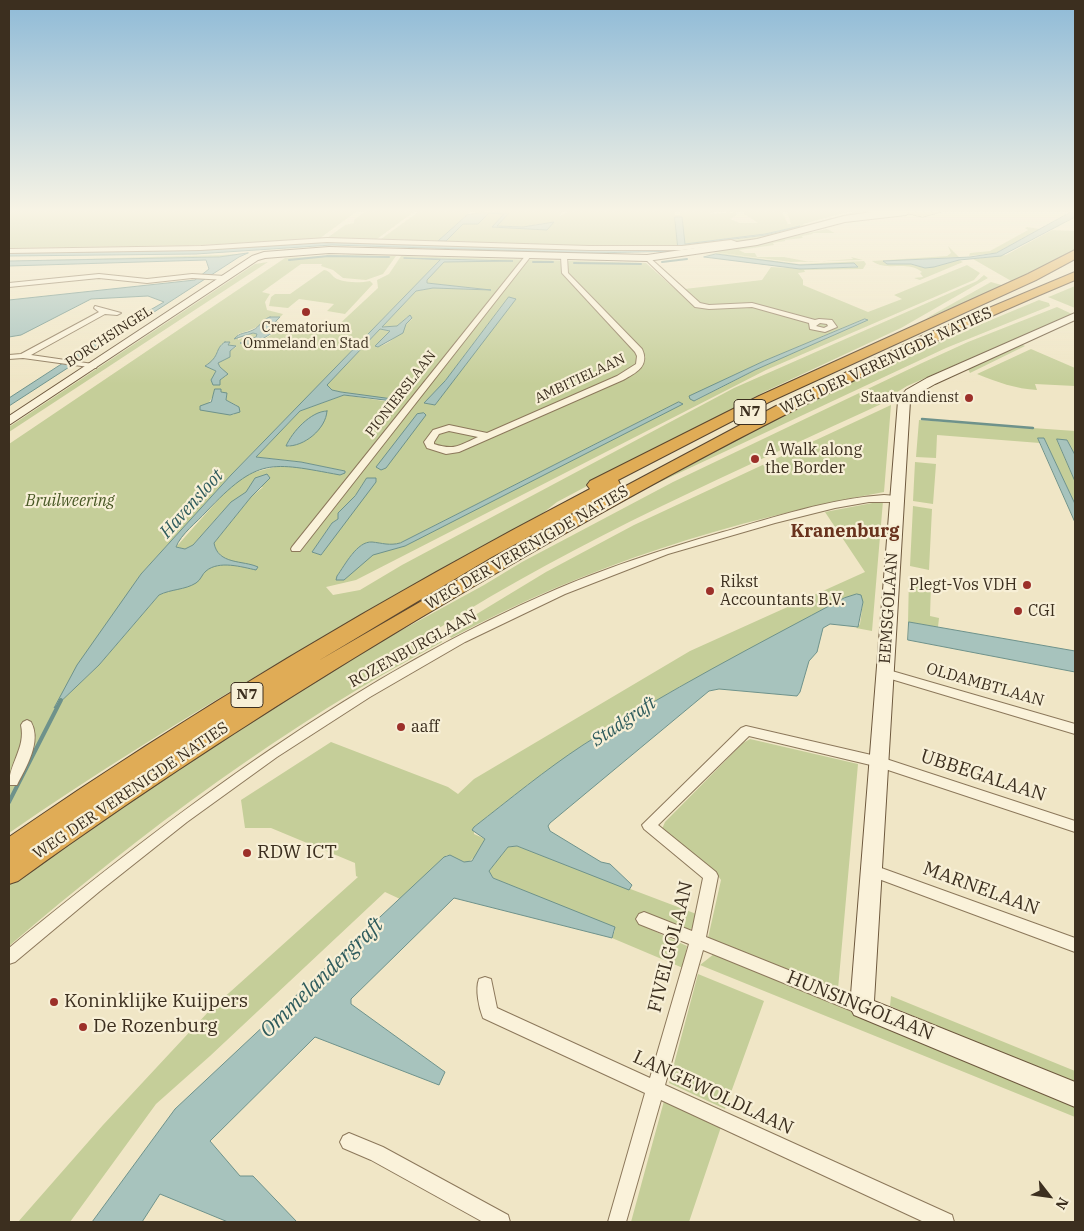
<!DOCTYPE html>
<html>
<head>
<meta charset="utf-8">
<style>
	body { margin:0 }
	#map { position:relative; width:1084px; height:1231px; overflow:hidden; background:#f0e6c6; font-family:"IBM Plex Serif",serif }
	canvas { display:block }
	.frame { position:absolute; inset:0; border:10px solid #3c2f1f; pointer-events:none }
	.north { position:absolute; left:1024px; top:1171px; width:50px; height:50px; -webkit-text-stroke:4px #f7efd6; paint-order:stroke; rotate:120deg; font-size:14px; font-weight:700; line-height:20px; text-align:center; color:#3c2f1f }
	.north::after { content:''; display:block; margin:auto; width:18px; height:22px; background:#3c2f1f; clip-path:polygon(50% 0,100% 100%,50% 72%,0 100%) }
</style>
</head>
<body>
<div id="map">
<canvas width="1084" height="1231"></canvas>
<div class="frame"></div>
<div class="north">N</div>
</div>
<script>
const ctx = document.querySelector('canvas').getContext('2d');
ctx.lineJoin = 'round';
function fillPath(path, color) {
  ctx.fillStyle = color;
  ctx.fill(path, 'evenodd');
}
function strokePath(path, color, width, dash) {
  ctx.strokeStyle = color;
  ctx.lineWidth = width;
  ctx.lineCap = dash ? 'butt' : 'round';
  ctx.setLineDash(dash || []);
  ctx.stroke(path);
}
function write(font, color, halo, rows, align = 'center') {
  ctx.font = font + ' "IBM Plex Serif",serif';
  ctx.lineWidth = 4.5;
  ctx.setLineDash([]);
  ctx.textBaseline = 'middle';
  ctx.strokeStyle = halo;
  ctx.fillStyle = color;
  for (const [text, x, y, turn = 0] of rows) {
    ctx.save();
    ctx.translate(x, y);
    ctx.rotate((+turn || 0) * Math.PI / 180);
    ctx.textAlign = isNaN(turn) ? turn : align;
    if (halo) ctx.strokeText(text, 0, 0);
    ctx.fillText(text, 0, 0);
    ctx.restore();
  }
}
const green = new Path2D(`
	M9 212H356L319 239 200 245 9 248Z
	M364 212H414L377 239 327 238 345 225 354 223V220Z
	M418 212H470L438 241 381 239Z
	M475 212H563L559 216 569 212H675V215H680V212H713L710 214 736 212 737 215 730 219 740 223H758L743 213 747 212H782L788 224H791L787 212H848L803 224 804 225 855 212H880L851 217 745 243 732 240 766 235 799 226 765 234 684 244 682 217H675L678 246H595L446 241 463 224H478L488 213 504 214 493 227 547 230 546 223 523 227 496 226 508 213 486 212 471 215Z
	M1027 227 1040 229 996 253 969 256 970 253 990 251 1028 230 1025 228Z
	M827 229 835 233H812L813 234 802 236 803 238 785 240V241L773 243 774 245 739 250 745 253H755L757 257H784L810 262 853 259 851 257 863 260 791 262 713 252Z
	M1052 230 1075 231V249L1013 282 973 259 1006 255Z
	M948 246 959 257 884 262 887 264H911L925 268 938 266 959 260 963 262 920 280 914 278 923 277 920 273 922 272C907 260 887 272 872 261L947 256 951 253Z
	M252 253 219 257 9 261 221 255Z
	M719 253 799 264 864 261 866 264 863 269 804 270 805 272 798 273 803 280V285L868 312 902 299 894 295 967 265 980 273 974 280 766 370 356 580 326 587 333 595 360 590 402 565 734 388 977 281 984 275 988 278 901 328 764 392 557 502 543 513C362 614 180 715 9 833V444L285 258 344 255 396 256 383 274 366 280 343 278 333 270 321 266 322 264H301L262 292 270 294 265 302 267 310 283 314 276 322 335 328 378 288 377 280 389 274 401 256 646 263 676 290 762 280 771 267 809 269 857 267 800 265 716 254 701 255ZM404 258 496 260 444 261 426 280 427 283 491 290 433 288 416 291 382 327 397 326 407 317 412 319C399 330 397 341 378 347L376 346 390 331 380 329 327 385 332 390 341 392 401 401 397 403 344 395 300 411 256 457 301 462 345 471 283 465 251 473 238 480 227 490 176 547 185 549 193 545C214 523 233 492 263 487L251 497 214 543C218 563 240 563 255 566L256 569C242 567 219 560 206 570 200 576 198 581 189 585 179 590 169 590 159 595L99 665 56 706 141 574 231 475 440 260ZM508 298 515 299 435 405 424 403 445 381ZM279 317 274 322 294 325 275 332 265 339 241 344 242 341 256 337 257 334 253 333 238 340V334C253 330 264 323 279 317ZM865 319 867 320 755 370 695 401 690 396 764 361ZM225 342 228 345 236 347 230 351 227 358 218 363 226 376 220 380V384L212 383 216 371 206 365C220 358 215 349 225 342ZM221 392 227 395 226 400 236 405 238 411 233 415 200 406 208 404 215 393ZM679 402 405 546 378 552 337 576C345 565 357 541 372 542 382 543 390 546 400 543ZM326 411 309 438 288 447C298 431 307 415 326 411ZM367 478 321 555 312 552 332 523 338 519V513L355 496Z
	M268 262 9 432V427L255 264Z
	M324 270C331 271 331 276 337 279 347 283 360 283 370 281L373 284 345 314 327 311 334 304 299 299 288 308 269 306 271 297 275 294H290Z
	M991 282 1005 286 925 319Z
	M1075 286V308L1048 297 1051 296Z
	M1039 300 1049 303 1050 306 946 348 630 496 825 393 938 342Z
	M1057 307 1072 314 907 386 894 394 892 399C737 471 580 538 436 630L442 642C286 724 142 832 9 946V882L316 677 484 585 522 562 673 482 922 363 968 342Z
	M1021 344 1025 346 970 373 968 369Z
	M1031 349 1075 368V386L1035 384 1037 390C1016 389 997 382 977 374Z
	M891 405 884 492C729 521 590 564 451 638L447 632 546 572 634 525Z
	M919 420 1075 431V455L1067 440H1057L1075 481V504L1044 438H1038L1040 443 937 435 936 458 916 457Z
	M915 462 936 464 933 504 913 501Z
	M883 501 872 631 856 628 860 624 863 602 681 686 583 745 529 784 474 827V834L485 839 475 857 467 863 447 855 400 899 385 892 210 1056 156 1104 70 1222H18L103 1125 210 1010 358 877 356 876 355 863 271 828H245L241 800 331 742 448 787 458 794 474 779 690 651 865 572 825 512Z
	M913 506 932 509 929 570 910 566Z
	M909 577 939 582 940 585 931 584 930 616 939 618 938 627 908 622Z
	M750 739 858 764 838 989 708 938 721 880 716 873 662 829 665 822 743 743Z
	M517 846 699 915 696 926 687 931 641 925 687 946 683 968 612 938 615 930 493 878 489 871 508 847Z
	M714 954 1075 1102V1117L700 965Z
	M698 974 764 1001 725 1109 669 1083Z
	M891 996 1075 1071V1084L890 1006Z
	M664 1101 721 1127 689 1222H631Z`);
const water = new Path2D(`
	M486 212 509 213 497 226 523 227 554 222 547 230 492 227 504 214 489 213 478 224H463L446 241H438L467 215Z
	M1071 212H1075V217L1001 256 959 260 934 267 925 268 911 264H887L883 261 970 257 996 253Z
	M675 217H682L685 244 765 234 800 226 766 235 678 246Z
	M329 242 681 251 592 253 332 245 196 254 9 256V253L197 250Z
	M248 253 239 257 9 406V398L100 339 164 302 148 296 91 299 21 335 9 337V300L195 280 209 269 206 260 9 266V261L219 257Z
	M716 254 800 265 854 263 858 267 800 269 704 257Z
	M404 258 513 261 444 262 427 280V283L491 290 433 288 416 291 382 327 397 326 410 315 412 318 406 324 403 333 378 347 375 346 390 331 380 329 327 385 332 390 341 392 400 400 401 402 344 395 300 411 256 457 301 462 345 471V473L340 475C270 462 258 457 206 512 197 522 181 534 176 547L185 549 193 545 231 502 246 492 255 478 267 474 270 478 251 497 214 543C218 565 243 560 258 567L256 570C242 567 219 560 206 571 202 574 201 580 196 583 185 590 171 589 159 595L99 665 54 708 77 665 141 574 231 475 440 260Z
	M509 297 516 299 435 405 424 403 445 381Z
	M270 317H280L275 322 295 325C289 329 283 329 276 331 265 336 254 348 240 343L256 337 257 334 253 333 234 339C240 332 245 334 253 330 260 327 262 319 270 317Z
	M865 319 868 320 755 370 694 401 690 399 689 396 764 361Z
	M225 342H230L228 345 236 346 230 351V357L218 363 220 367 228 374 220 380V385H213L211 380 216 371 205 366C221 356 214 349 225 342Z
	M215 389H221V392L227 393 226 400 239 407 240 412 230 415 200 410V406L211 402Z
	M679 402 683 404 405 546 373 555 344 580H336L337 576C345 565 357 541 372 542 382 543 390 546 400 543Z
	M327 411C326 429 304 447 286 446 292 432 311 411 327 411Z
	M424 413 426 415 386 468 381 470 376 467 417 414Z
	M1038 438H1044L1075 504V522Z
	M1057 439 1067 440 1075 455V481Z
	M367 478H376V482L321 555 312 552 332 523 338 519V513L355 496Z
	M857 594 861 595 863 602 858 627 830 624 823 628 817 652 809 661 800 692 797 696 719 689 709 691 550 823 548 826 550 831 601 862 610 864 632 885 629 890 517 846 508 847 489 871 493 878 615 927 612 938 454 898 351 999V1004L445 1072 439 1085 315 1037 210 1141 240 1176H253L297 1222H228L160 1194 142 1222H92L175 1109 444 857 450 855 464 862 472 861 485 839 472 830 474 827C510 799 545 770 583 745 667 691 756 645 844 598Z
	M909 622 1075 651V672L908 640Z`);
const streamFar2 = new Path2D(`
	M289 260 328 256 389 257
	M533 262H553
	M662 262 687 259
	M574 263 641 264`);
const streamFar1 = new Path2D(`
	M922 419 1033 428`);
const stream = new Path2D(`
	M9 802 61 700`);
const street = new Path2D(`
	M327 238 589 246H682L731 240 746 245 743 247 731 244 682 250H589L327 242 201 250 9 253V249L201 246Z
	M526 255 531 256 300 551H292L291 549 292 547Z
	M564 255 567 257 568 273 642 349C650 366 636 373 623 380L459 452 446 454 427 448 424 442 433 430 449 425 487 433 617 376 636 364 637 356 635 352 562 273 561 257ZM449 431 478 437C460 445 455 451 434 444V442L439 434Z
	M645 257H649L700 303 709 305 752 303 815 320 819 319 832 320 837 327 825 332 810 329 809 323 752 307 709 309 695 307 645 259ZM820 323 827 324 828 326 824 328 816 326Z
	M99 274 147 279 192 274 225 276 228 278 225 280 192 278 147 283 99 278 9 287V283Z
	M95 306 121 313 117 315 105 314 31 355 93 364 97 366 96 368 23 358 9 359V355L21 354 99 312 94 308Z
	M884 495 896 496 901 499 896 502H869L835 508 775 523 668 554 565 594 465 642 370 697 277 757 187 822 100 891 15 962 9 964V948C178 810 355 676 557 589 611 566 667 548 723 532 775 517 829 499 884 495Z
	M885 669 1075 724V734L881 676 879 673Z
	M27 720 31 722C42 742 26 767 17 785H9C9 763 26 748 21 725L23 722Z
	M746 726 880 757 1075 821V832L879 767 749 736 658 825 716 872 718 876 706 937 868 1002 870 1007 868 1012 862 1015 703 950 665 1085 952 1215 954 1222H924L661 1100 626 1222H608L645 1093 483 1018C479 1008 475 989 479 979L485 977 491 979 497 1008 650 1078 689 944 639 924 636 919 639 914 644 912 692 931 703 878 644 829 642 825 741 728Z
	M873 865 1075 938V952L868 875 866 871 868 867Z
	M349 1133 383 1147 508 1215 510 1222H483L371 1160 343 1148 340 1142 343 1136Z`);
const secondary = new Path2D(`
	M872 212H910L906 215 845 222 757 245 647 261 329 253 265 258 258 260 9 425V416L252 256 264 252 329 247 647 255 757 239 844 216Z
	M1075 313V320L935 384 914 396 910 401 874 1001 1075 1082V1107L854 1015 850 1007 898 401 906 390 927 378Z`);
const primary = new Path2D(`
	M901 212H941L923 217Z`);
const highway = new Path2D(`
	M1075 250V259L1036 280 769 402 618 480 620 484 618 488 490 558 318 661 562 520 776 406 922 336 1075 272V280C869 366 673 469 481 582 322 675 167 773 18 881L9 884V837C195 709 391 593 590 489L587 485 590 481 759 396 1028 274Z`);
const markers = [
	[306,312,5,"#9c3029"],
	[969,398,5,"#9c3029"],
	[755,459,5,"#9c3029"],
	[1027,585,5,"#9c3029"],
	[710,591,5,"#9c3029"],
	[1018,611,5,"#9c3029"],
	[401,727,5,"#9c3029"],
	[247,853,5,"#9c3029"],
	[54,1002,5,"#9c3029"],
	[83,1027,5,"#9c3029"]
];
const farPoinames = [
	["Crematorium",306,328],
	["Ommeland en Stad",306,344],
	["Staatvandienst",959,398,"right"]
];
const farStreetnames = [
	["BORCHSINGEL",109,337,-33],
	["AMBITIELAAN",580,379,-25],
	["PIONIERSLAAN",401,394,-52]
];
const shields = [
	[750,412,32],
	[247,695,32]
];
const shieldNames = [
	["N7",750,412],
	["N7",247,695]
];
const streetNames = [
	["WEG DER VERENIGDE NATIES",886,361,-25],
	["WEG DER VERENIGDE NATIES",527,548,-30],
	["EEMSGOLAAN",889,608,-86],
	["ROZENBURGLAAN",413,649,-29],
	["OLDAMBTLAAN",985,685,16],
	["WEG DER VERENIGDE NATIES",131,791,-34]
];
const poiNames = [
	["A Walk along",765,450],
	["the Border",765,468],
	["Rikst",720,582],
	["Accountants B.V.",720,600],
	["Plegt-Vos VDH",1017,585,"right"],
	["CGI",1028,611],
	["aaff",411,727]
];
const parkNames = [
	["Bruilweering",70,501]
];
const waterNames = [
	["Havensloot",192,504,-48],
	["Stadgraft",624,722,-34]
];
const neighbourhoodNames = [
	["Kranenburg",845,532]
];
const nearStreetnames = [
	["UBBEGALAAN",983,776,18],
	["MARNELAAN",981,889,20],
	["FIVELGOLAAN",671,947,-76],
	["HUNSINGOLAAN",860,1006,22],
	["LANGEWOLDLAAN",713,1093,25]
];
const nearPoinames = [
	["RDW ICT",257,853],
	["Koninklijke Kuijpers",64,1002],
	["De Rozenburg",93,1027]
];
const nearWaternames = [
	["Ommelandergraft",322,978,-44]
];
fillPath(green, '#c5ce99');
fillPath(water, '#a7c3bd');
strokePath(water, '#6e928b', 1);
strokePath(streamFar2, '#6e928b', 2);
strokePath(streamFar1, '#6e928b', 2.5);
strokePath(stream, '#6e928b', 4);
strokePath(street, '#8c785b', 2);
strokePath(secondary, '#6e593e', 2);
strokePath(primary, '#5a462f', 1);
strokePath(highway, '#5a462f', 2);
fillPath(street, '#faf2da');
fillPath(secondary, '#faf2da');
fillPath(primary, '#f3de9e');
fillPath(highway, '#e0ac56');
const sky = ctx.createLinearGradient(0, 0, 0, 384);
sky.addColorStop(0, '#8ebad7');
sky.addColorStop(0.55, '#f8f4e5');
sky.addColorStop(1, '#f8f4e500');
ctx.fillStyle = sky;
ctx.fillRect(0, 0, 1084, 384);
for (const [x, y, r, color] of markers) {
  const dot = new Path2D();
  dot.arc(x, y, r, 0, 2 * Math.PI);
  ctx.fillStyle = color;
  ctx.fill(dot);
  strokePath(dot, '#f7efd6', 2);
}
write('14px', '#3c2f1f', '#f7efd6', farPoinames);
write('14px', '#3c2f1f', '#f7efd6', farStreetnames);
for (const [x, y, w] of shields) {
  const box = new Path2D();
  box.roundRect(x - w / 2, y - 12.5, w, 25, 4);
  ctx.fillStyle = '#f7efd6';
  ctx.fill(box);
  strokePath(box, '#3c2f1f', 1);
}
write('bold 15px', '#3c2f1f', null, shieldNames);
write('16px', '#3c2f1f', '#f7efd6', streetNames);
write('16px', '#3c2f1f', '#f7efd6', poiNames, 'left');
write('italic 16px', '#485825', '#f7efd6', parkNames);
write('italic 18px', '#2e5b5c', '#f7efd6', waterNames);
write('bold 18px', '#69321d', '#f7efd6', neighbourhoodNames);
write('19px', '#3c2f1f', '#f7efd6', nearStreetnames);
write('19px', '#3c2f1f', '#f7efd6', nearPoinames, 'left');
write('italic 21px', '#2e5b5c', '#f7efd6', nearWaternames);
</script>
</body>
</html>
